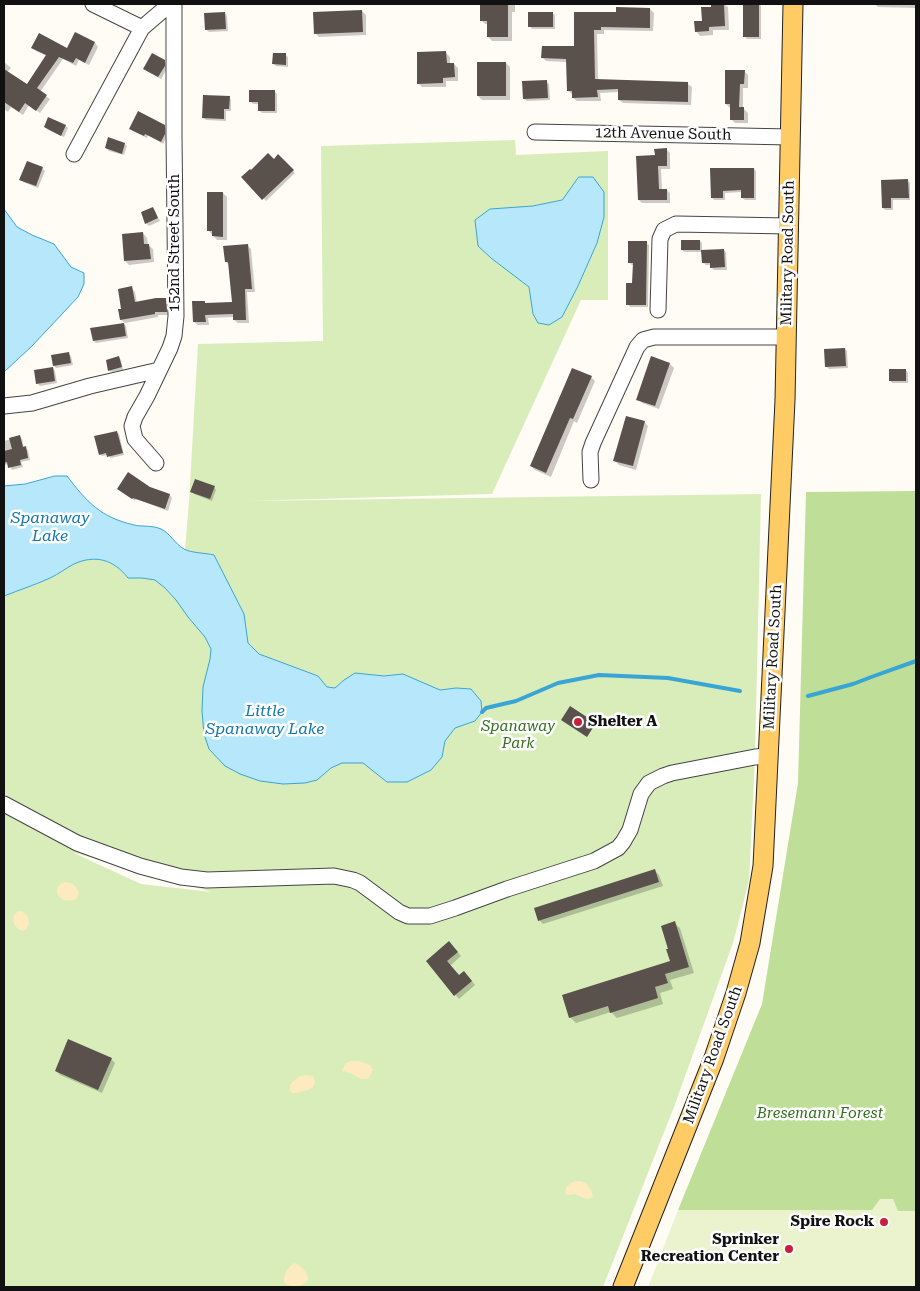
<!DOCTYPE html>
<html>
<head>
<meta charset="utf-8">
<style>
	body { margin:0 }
	#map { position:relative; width:920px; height:1291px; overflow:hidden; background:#fffcf5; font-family:"Roboto Serif",serif }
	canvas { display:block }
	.frame { position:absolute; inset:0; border:5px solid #111; pointer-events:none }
</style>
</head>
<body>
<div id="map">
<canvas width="920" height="1291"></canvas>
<div class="frame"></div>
</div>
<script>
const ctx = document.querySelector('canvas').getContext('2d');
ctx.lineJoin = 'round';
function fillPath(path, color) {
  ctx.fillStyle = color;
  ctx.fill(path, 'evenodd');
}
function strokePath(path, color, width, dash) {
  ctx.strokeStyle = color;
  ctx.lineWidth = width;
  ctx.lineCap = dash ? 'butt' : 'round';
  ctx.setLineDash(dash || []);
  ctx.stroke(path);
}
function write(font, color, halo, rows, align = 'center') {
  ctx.font = font + ' "Roboto Serif",serif';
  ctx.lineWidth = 5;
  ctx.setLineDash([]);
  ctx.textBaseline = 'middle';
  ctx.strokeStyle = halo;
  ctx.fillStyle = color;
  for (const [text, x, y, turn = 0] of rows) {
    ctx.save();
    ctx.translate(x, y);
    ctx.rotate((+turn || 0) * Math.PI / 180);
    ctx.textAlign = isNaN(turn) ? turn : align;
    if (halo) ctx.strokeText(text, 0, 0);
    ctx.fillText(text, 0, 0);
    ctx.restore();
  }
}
const green = new Path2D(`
	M515 140 516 155 608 151V300H581L492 494 246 501 761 494 755 757 749 881 733 943 674 1107 603 1287H4V596C19 590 35 585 50 578 59 574 66 568 74 564 96 554 114 560 128 578H142L154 580 185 549 189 502 198 344 323 341 321 146ZM579 177 597 243 578 286 562 317 533 314 529 287 491 258 478 246 533 206 563 200ZM74 853H75L212 892 141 884Z`);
const forest = new Path2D(`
	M916 491V1211L678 1210 762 1004 798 783 806 492Z`);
const sand = new Path2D(`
	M65 882C73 883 76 885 79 893L76 899C68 902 62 901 57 894V887L62 883Z
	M18 911C29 911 33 925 24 931 16 930 12 923 14 915Z
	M350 1061H359L370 1065 373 1070 368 1079H361L350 1073 342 1071 345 1064Z
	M305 1075 313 1076C318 1087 312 1089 303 1091 301 1092 296 1094 293 1093 292 1093 291 1091 290 1091V1085C294 1080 298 1076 305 1075Z
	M580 1181C586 1182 592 1189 593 1196L591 1198 586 1199 575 1194 566 1195C563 1186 572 1181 580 1181Z
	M294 1263C301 1265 309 1273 308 1280 301 1287 291 1289 284 1282 284 1274 287 1268 294 1263Z`);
const pitch = new Path2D(`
	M880 1199H893L898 1211H916V1287H648L678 1210H872Z`);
const water = new Path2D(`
	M579 177H593L604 192V217L597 243 578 286 562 317 549 325 538 323 533 314 529 287 491 258 478 246 475 220 490 209 533 206 562 200Z
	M4 209 17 227 32 235 54 244 71 267 84 273V284L78 297 31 347 4 372Z
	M55 476H67C87 502 100 517 134 525 143 527 152 525 161 529 170 533 175 544 184 549 191 553 206 553 214 555L244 614 248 643 259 654 318 676 327 687 335 688 344 680 355 673 384 676 403 674 440 690 456 688 471 689 481 701 482 712 475 721 455 728 445 741 442 757 431 770 407 782H387L363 763H342L331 768 317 780 305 783 283 784 260 781 240 774 225 766 209 749 204 734 202 711 203 687 210 659 211 649 205 637 188 617 176 600 165 588 155 580 142 578H128C114 560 96 554 74 564 66 568 59 574 50 578 35 585 19 590 4 596V486L25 484Z`);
const shadow = new Path2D(`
	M481 4H515V12H512V41H492L488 37V24H485L481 20Z
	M713 4H724L728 7 729 30H713V35L700 36 696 31 713 8Z
	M744 4H759L761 6V39H747L745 37Z
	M875 4H916V8L878 7Z
	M650 9 654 13 653 31 604 30V34H597L598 81 688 84 692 87 691 105 623 103 619 100V92L600 93 601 101H577L573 98V95L568 91 567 62 546 61 543 58 575 47V13H618Z
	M362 11 366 15V35L319 37 315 33Z
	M225 13 227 16 228 31 209 32 206 29Z
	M552 13 555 15V29H532L530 26Z
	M76 34 95 43 98 47 89 65 79 60 76 66 63 59 40 92 50 99 40 113 29 105 23 115 11 107 8 112 4 109V62L11 68 7 72 27 85 47 56 36 51 33 48 68 50Z
	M446 53 450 57V64H454L458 68V81H446V87H422L418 83Z
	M285 54 288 57V67L276 66 274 64Z
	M164 61 167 64V69L161 79 147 71Z
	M506 63 510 67V100H482L478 96Z
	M744 71 748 75V88H743V108L748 113V123H735L731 119 730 108 726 104Z
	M546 82 549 84 550 100 527 101 524 99Z
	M275 92 277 94V113H262L259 110 260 104H253L250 101Z
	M229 97 231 100V111H226V121L206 120 203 118Z
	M66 126 68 128 64 137 48 130 45 127Z
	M164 126 167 129V137L163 144 148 135 147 138 133 131Z
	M125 144 127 146 124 155 109 151 106 148Z
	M666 149 670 153V169H661L662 190H667L670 193V203H642L639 200 656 157Z
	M278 156 295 173 266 201 243 177 274 160Z
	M42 168 45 171 38 188 23 182 21 179Z
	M754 169 756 171V200H745L742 198V192L725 193V200H714L712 198Z
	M882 181H908L910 183V200H893V210H885L883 208Z
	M223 193 227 197V240H217L208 230Z
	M153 209 155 211 160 221 149 226 146 223Z
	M143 233 147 238 148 245 153 249 154 262 129 265 125 261Z
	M700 241 702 243V251L724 250 726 252 727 270H714L712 268 711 265H706L703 262V252H684L682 250Z
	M646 243 649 245 648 307H630L628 304 634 284V265H632L629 262Z
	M248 246 251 249 255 292H247L249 323H238L234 320V317L208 318 209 325H198L194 322 204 302 206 304 233 303 229 265 226 262Z
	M132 288 135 292 137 303 166 300 170 303V315H158V317L125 323 121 320 123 310Z
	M124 324 126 326 128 338 96 343 94 341Z
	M845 349 847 351 848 368 829 369 826 366Z
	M68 353 71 356 73 365 56 368 54 366Z
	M119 358 121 360 123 370 112 372 109 370Z
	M670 364 674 368 659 409 642 403 638 399Z
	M53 368 55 371 57 383 40 386 37 383Z
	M906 370 908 373V383H892L890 380Z
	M591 377 595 381 577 423 574 421 551 477 535 470 531 466Z
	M644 422 648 426 636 470 619 465 615 461Z
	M116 432 119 434 124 455 111 458 108 455 102 456 100 454Z
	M20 437 22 439 24 448 28 450 30 460 21 462 23 467 12 470 9 464 4 465V441Z
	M214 487 216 490 212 501 194 494 192 492Z
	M149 488 170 495 172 498 168 511 136 499 135 501 121 491Z
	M655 871 659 875 663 886 543 924 539 920Z
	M674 923 680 928 694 973 670 980 673 989 660 993 663 1004 617 1018 611 1012 576 1023 570 1017 672 962 669 950Z
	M453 947 461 956 450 966 459 976H468L475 985 459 999 427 961Z
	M111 1059 115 1063 102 1093 60 1075 56 1071Z`);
const stream = new Path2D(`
	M808 696 853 684 874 676 916 661
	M482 712 486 708 516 701 558 683 599 675 668 678 740 691`);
const building = new Path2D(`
	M480 4H508V37H487V21H480Z
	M711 4H724L725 26 709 27V31L695 32 694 21H702L701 7H711Z
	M743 4H759V37H743Z
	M616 7 650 8V28L601 27V30H594L595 79 688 82V102L618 100V89L597 90 598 97 572 98V91H567L566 59 541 58 542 46H574V12H616Z
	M362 10 363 32 314 34 313 12Z
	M225 12 226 29 205 30 204 13Z
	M528 12H553V27H528Z
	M75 32 95 42 85 63 76 58 73 63 59 57 37 88 47 95 36 111 25 103 19 112 4 102V69L27 84 46 55 31 48 39 33 67 48Z
	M446 51 447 63H454L455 77 443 78V83L417 84V52Z
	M152 53 165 60V66L158 77 143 69Z
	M273 53H286V65L272 64Z
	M477 62H506V96H477Z
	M725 70H745L744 84H740L739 107H744V120H730V104H725Z
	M547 80 548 98 523 99 522 81Z
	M249 90H275V111H258V102H249Z
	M203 95 230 96 229 109H224V119L202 118Z
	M138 111 165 125V134L161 142 145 134 144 136 129 129Z
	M48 117 66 125 61 136 44 127Z
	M108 137 125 143 122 154 105 148Z
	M667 148V166H658L659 189H667V200H638L636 156 655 155 654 149Z
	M268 153 274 159 278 154 294 170 262 200 241 177 250 169 251 170Z
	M27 161 43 167 36 186 19 180Z
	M710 168H754V198H741V190L723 191V198H711Z
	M908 179 909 198H891V208H882L881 180Z
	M207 192H223V237L212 236V231H207Z
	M153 207 158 218 145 224 141 212Z
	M143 232 144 244H149L151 259 124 261 122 234Z
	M681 240H700V250H681Z
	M628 241H647L646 305H626V283H632L633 263H628Z
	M248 244 252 289H245L246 320H233V314L205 315 206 322H193L192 301H205V303L232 302 228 262H225L223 246Z
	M724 249 725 267 710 268V263H702L701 250Z
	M132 286 135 302 156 298H166L167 312H155V314L120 320 118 309H121L118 289Z
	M124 323 126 336 93 341 90 328Z
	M845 348 846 366 825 367 824 349Z
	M69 352 71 363 53 366 51 355Z
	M119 356 122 367 108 371 106 360Z
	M651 356 670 363 655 406 636 400Z
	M53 367 55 381 36 384 34 370Z
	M572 368 592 376 573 419 570 418 546 473 530 466Z
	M889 369H906V381H889Z
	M626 416 645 421 633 466 613 461Z
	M117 431 123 453 107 457 106 453 99 455 94 436Z
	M20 435 23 447 26 446 28 458 20 460 21 465 8 468 7 462 4 463V451L12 449 9 438Z
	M128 472 150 487 170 494 165 509 133 498 132 499 117 489Z
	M195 479 215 486 210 499 190 492Z
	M570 706 596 723 587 737 561 720Z
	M655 869 659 882 538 921 534 908Z
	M675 921 689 967 665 974 668 983 655 987 658 998 610 1013 608 1006 569 1018 562 995 670 961 666 949H668L661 926Z
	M449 941 458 952 447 961 459 975 464 971 472 981 454 996 426 961Z
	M68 1039 112 1058 98 1090 55 1071Z`);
const minor = new Path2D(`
	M93 4 142 28
	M535 132 791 137
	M74 154 142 28 170 4
	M658 310 660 239 664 230 676 224 789 226
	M4 406 32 403 90 386 159 370
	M156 463 135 439 132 426 135 417 147 396 170 348 174 336 176 316 174 135V4
	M591 480 590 452 593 443 637 347 643 340 654 337H786
	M4 804 77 843 140 866 181 877 207 880 334 876 353 880 360 883 399 912 408 916H430L455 908 507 889 594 861 618 848 623 842 630 830 641 794 649 783 663 776 672 773 755 757 768 756`);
const major = new Path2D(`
	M623 1287 714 1058 736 993 750 943 763 866 785 400 793 4`);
const markers = [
	[578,722,5,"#ca1f38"],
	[884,1222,5,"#ca1f38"],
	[789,1249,5,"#ca1f38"]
];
const streetNames = [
	["12th Avenue South",663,134,1],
	["152nd Street South",175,243,-90],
	["Military Road South",788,253,-89],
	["Military Road South",773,657,-87],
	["Military Road South",713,1055,-70]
];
const poiNames = [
	["Shelter A",588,722,"left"],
	["Spire Rock",874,1222],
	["Sprinker",779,1240],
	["Recreation Center",779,1257]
];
const parkNames = [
	["Spanaway",518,727],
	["Park",518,744],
	["Bresemann Forest",820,1114]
];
const waterNames = [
	["Spanaway",50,518],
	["Lake",50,536],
	["Little",265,711],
	["Spanaway Lake",265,729]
];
fillPath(green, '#d9edbb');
fillPath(forest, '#bfdf99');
fillPath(sand, '#fdeabe');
fillPath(pitch, '#eaf3cd');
fillPath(water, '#b6e7fa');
strokePath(water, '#39a5d5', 1);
fillPath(shadow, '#0003');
strokePath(stream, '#39a5d5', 4);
fillPath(building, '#5a504c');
strokePath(minor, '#444', 17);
strokePath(major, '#222', 21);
strokePath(minor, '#fff', 15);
strokePath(major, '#ffcb65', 19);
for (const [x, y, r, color] of markers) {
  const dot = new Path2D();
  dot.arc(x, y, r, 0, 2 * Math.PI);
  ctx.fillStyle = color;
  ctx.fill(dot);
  strokePath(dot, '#fff', 2);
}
write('15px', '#111', '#fff', streetNames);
write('bold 15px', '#111', '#fff', poiNames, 'right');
write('italic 15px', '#356e1c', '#fff', parkNames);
write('italic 16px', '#1177ac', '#fff', waterNames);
</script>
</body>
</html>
